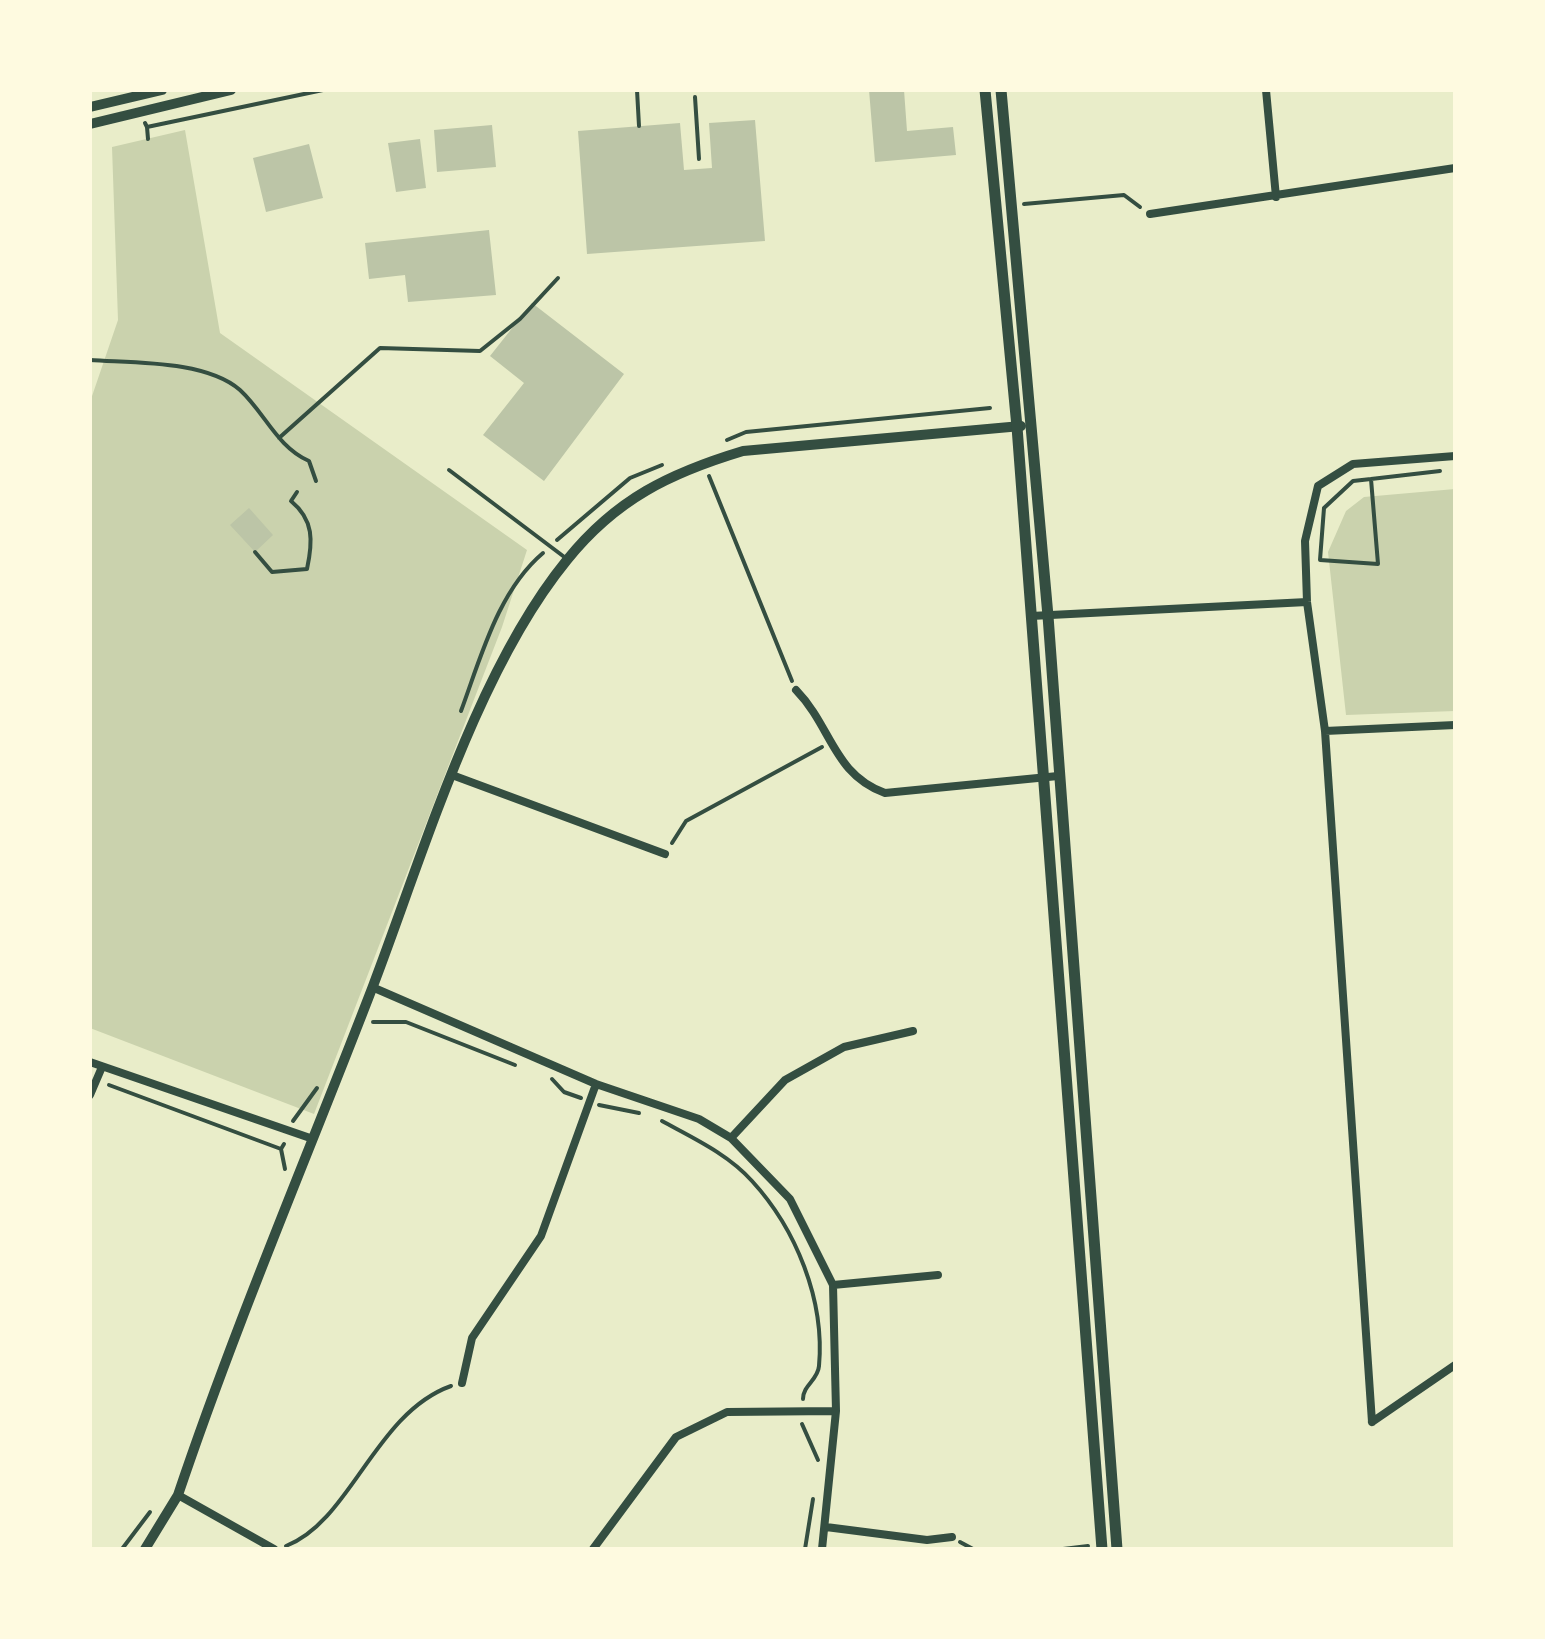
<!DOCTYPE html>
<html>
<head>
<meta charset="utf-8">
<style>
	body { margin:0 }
	#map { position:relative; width:1545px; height:1639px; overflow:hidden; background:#e9edc9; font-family:Mulish,sans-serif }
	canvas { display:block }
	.frame { position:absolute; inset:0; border:92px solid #fefae0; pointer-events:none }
</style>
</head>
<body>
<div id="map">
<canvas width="1545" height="1639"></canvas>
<div class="frame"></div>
</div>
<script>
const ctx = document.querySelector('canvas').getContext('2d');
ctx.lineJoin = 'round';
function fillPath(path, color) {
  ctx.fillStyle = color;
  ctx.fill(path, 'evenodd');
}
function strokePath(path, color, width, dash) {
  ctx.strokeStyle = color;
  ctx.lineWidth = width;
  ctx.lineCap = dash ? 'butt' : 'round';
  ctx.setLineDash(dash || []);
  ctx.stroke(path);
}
const green = new Path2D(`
	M185 130 220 333 527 550 502 627 314 1114 90 1028V402L118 320 112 147Z
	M1455 489V711L1346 715 1328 552 1346 511 1364 497Z`);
const building = new Path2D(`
	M869 90H904L907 131 953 127 956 155 875 162Z
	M755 120 765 241 587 254 578 131 680 123 684 170 712 168 709 123Z
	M492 125 496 167 437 172 434 130Z
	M420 139 426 188 396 192 388 143Z
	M309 144 323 198 266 212 253 158Z
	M489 230 496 295 408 302 405 275 369 279 365 243Z
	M532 303 624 374 544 481 483 435 524 383 490 356Z
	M249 508 273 535 255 552 230 525Z`);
const path = new Path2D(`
	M637 90 639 126
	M145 123 147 127 323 90
	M147 127 148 139
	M1024 204 1124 195 1140 207
	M90 360C132 363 206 360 240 390 265 413 277 447 309 461L316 481
	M279 438 380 348 480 351 520 319 558 278
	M727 440 746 432 990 408
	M709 476 792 681
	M1371 479 1378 564 1320 560 1324 508 1353 481Z
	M1371 479 1440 471
	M557 540 630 478 662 465
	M255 552 272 572 307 569C313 541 314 520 291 501L297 492
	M461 711C481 657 498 591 543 553
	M672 843 686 821 822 747
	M373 1022H406L515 1065
	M552 1079 564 1092 581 1098
	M109 1085 281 1149 284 1144
	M599 1105 639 1113
	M293 1121 317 1088
	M662 1121C693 1138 728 1154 752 1181 796 1229 825 1300 819 1366 818 1380 803 1385 803 1399
	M281 1149 285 1169
	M802 1424 818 1460
	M960 1542 973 1549
	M286 1546C351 1521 375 1413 451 1386
	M122 1549 150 1512
	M805 1549 813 1499
	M1063 1549 1088 1546`);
const service = new Path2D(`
	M695 97 699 159
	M449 470 567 559`);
const minor = new Path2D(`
	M1266 90 1276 197
	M1150 214 1455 168
	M1031 616 1307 602
	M796 690C832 727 833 774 885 793L1058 776
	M1325 731 1455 725
	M452 775 665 854
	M372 987 596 1084 699 1119 731 1138 790 1199 833 1285 836 1411 822 1549
	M90 1062 313 1139
	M90 1095 102 1067
	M731 1138 785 1080 844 1047 913 1031
	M833 1285 938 1275
	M462 1383 472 1338 541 1236 596 1084
	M1372 1422 1325 731 1307 602 1305 541 1318 486 1353 464 1455 456
	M1372 1422 1455 1365
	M178 1495 274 1549
	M826 1527 927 1540 952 1537
	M593 1549 676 1437 727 1412 836 1411`);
const tertiary = new Path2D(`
	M90 107 162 90
	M90 124 231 90
	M145 1549 178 1495C236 1323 308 1155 373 986 424 852 477 670 567 560 616 499 670 473 743 451L1021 426`);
const secondary = new Path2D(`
	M985 90 1017 427 1102 1549
	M1001 90 1048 616 1117 1549`);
fillPath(green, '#cad2ad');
fillPath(building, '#bcc5a7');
strokePath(path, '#344e41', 4);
strokePath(service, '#344e41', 4);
strokePath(minor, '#344e41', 8);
strokePath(tertiary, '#344e41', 10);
strokePath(secondary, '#344e41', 11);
</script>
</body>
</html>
